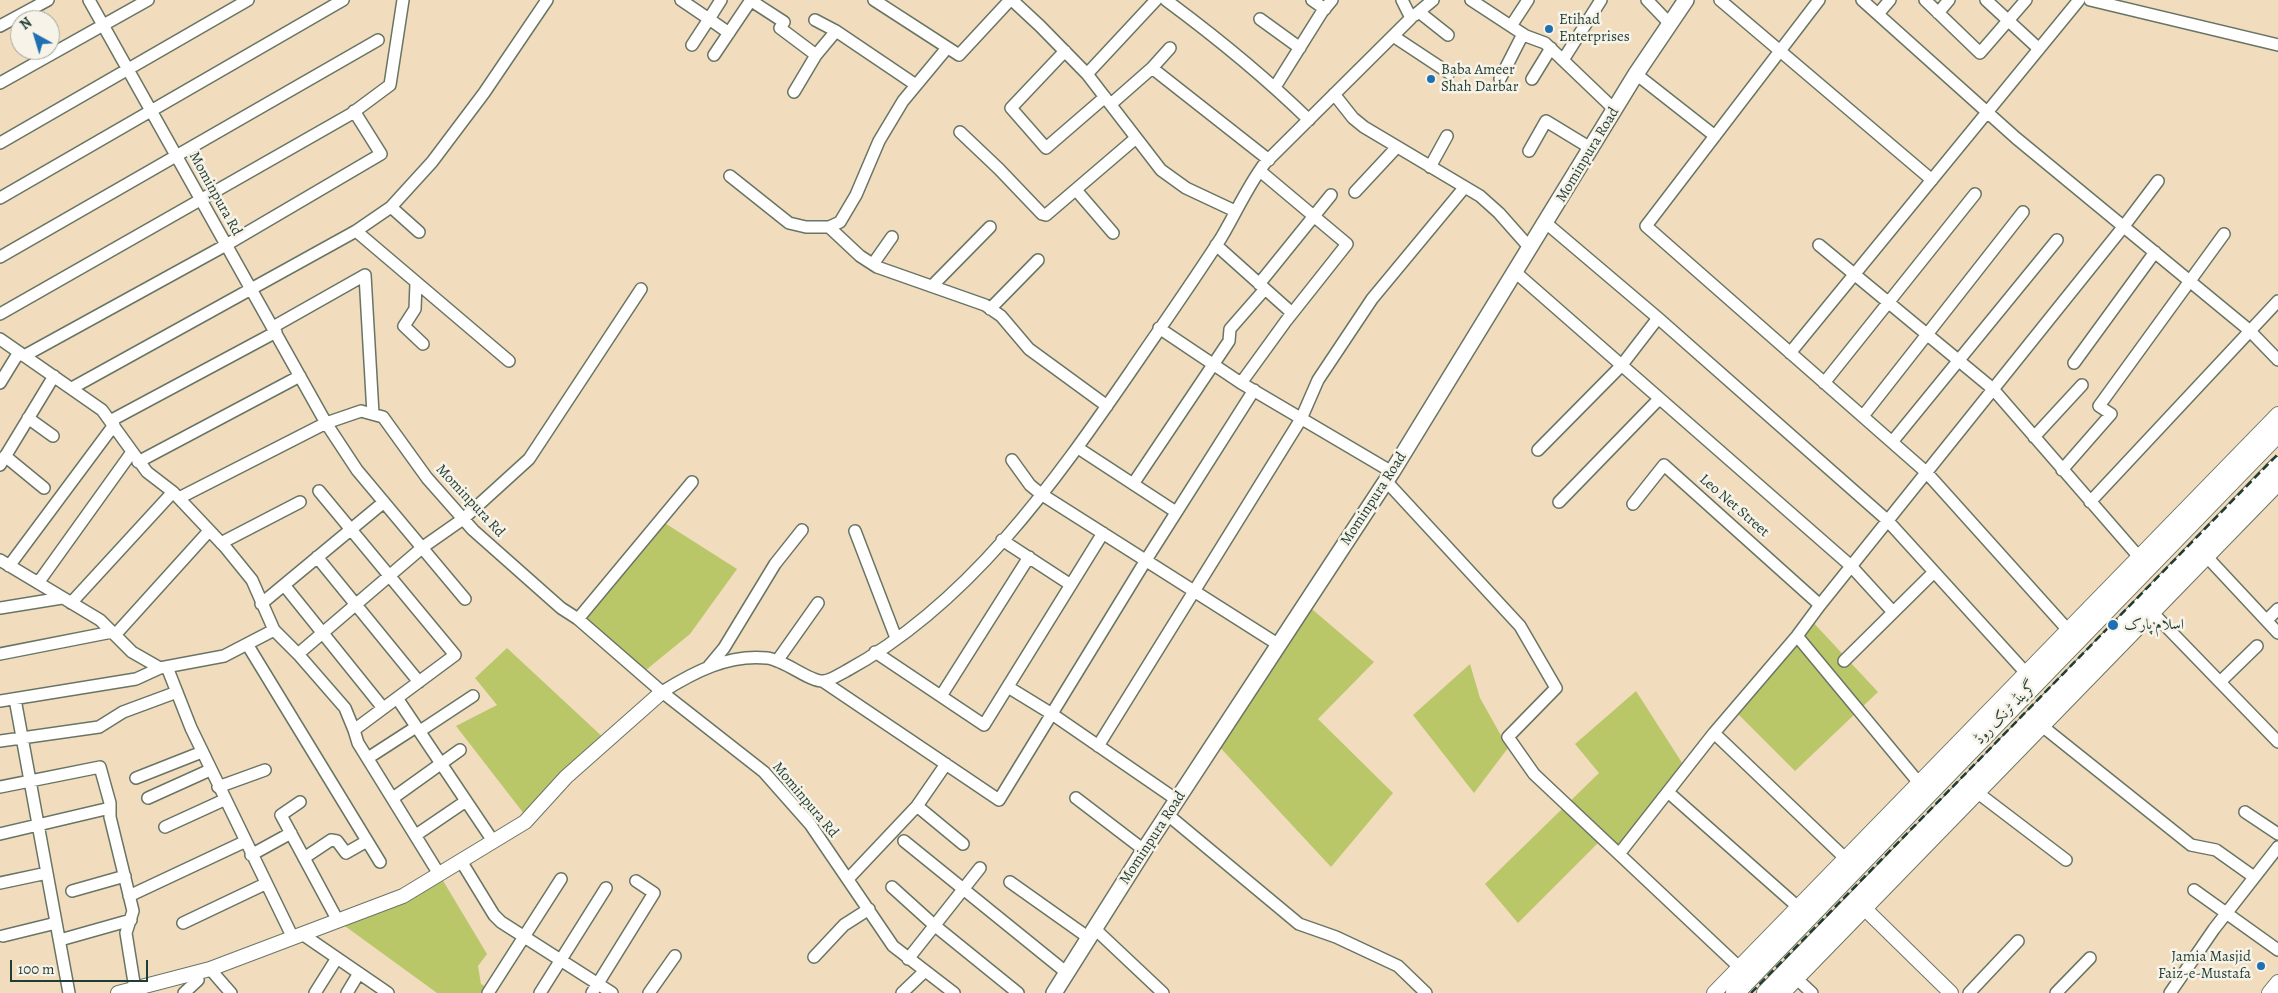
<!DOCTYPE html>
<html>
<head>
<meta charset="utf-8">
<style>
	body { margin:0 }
	#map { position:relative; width:2278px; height:993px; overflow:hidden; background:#f2dcbe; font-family:Alegreya,serif }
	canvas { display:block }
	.north { position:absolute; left:10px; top:10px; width:50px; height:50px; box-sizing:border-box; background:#f7f3e8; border:1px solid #a1aaa0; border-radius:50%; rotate:321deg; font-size:14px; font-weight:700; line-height:20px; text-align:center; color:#1f3d34 }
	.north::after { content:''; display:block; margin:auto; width:18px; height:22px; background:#1f6fb2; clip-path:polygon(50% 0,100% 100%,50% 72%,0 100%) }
	.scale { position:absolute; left:10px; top:960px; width:138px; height:22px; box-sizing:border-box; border:2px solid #1f3d34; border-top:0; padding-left:6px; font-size:15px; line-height:18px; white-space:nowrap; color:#1f3d34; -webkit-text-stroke:4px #f7f3e8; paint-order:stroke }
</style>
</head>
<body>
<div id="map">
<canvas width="2278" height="993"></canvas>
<div class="north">N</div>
<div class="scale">100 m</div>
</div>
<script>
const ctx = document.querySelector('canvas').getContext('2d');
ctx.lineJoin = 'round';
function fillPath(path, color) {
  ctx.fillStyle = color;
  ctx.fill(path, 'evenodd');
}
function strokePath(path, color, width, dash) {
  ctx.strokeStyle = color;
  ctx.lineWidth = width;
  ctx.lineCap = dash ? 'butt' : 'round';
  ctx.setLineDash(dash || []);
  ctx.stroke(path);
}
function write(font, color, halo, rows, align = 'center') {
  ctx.font = font + ' Alegreya,Amiri,serif';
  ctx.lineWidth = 5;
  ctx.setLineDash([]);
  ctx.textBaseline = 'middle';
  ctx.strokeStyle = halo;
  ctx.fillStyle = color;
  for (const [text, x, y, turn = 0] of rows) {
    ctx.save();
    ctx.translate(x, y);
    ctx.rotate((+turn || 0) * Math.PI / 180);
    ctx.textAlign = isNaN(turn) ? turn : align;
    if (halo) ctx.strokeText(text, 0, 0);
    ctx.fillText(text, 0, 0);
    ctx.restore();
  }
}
const green = new Path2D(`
	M660 520 737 569 690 634 641 674 578 619Z
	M1306 604 1374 662 1318 719 1393 793 1331 867 1215 742Z
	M1810 619 1878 692 1795 771 1734 710Z
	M507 648 607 741 528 819 456 726 497 705 475 678Z
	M1470 664 1480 698 1508 748 1474 793 1413 715Z
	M1636 691 1686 769 1619 854 1602 839 1518 923 1485 884 1599 773 1575 744Z
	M439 874 487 954 478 966 481 984 490 989 488 993H437L338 921Z`);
const minor = new Path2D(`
	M89 0 326 423 361 411 383 417 427 478 473 530 561 608 578 619 662 692 764 772 810 824 893 946 954 993
	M681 0 709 19 721 0
	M750 0 784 22 780 28 816 55
	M874 0 959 55 1010 0
	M1012 0 1040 26 1087 74 1161 170 1186 188 1235 211
	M1166 0C1216 37 1264 76 1309 120
	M1312 0 1325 9
	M1471 0 1526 36 1545 43 1615 110
	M1647 0 1671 25
	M1720 0 1932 180
	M1819 0 1646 226 1926 472 2068 630
	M1862 0 2016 138 2249 330 2278 360
	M1925 0 1980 53 2026 0
	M1986 0 2039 49
	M2090 0 2278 45
	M1419 12 1448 35
	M1938 13 1949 0
	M1878 14 1890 0
	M1415 15 1433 0
	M1260 19 1300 48
	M815 20 836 31 916 85
	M0 26 48 0
	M1511 26 1528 0
	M1393 36 1449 73
	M692 45 709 19 729 33
	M1065 51 1011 108 1046 148 1105 97
	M714 55 751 0
	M1563 60 1601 0
	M1152 68 1170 48
	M1087 74 1156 0
	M1636 74 1715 136
	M1500 79 1523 34
	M1532 79 1551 48
	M0 83 148 0
	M1275 87 1322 12 1332 0
	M794 92 816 55 836 31
	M1334 94 1353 118 1364 127 1480 196 1499 213 1530 248
	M1111 104 1152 68 1269 160
	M960 132 999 169 1042 214 1046 215 1136 138
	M0 143 248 0
	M1529 151 1546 121 1592 149
	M1430 167 1447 136
	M730 176 789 223 806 227H829L860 256 877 267 985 305 1001 316 1029 349 1107 406
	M1076 190 1113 233
	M1355 192 1396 148
	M0 198 343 0
	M391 207 419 232
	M1546 223 1658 318 1887 520 2026 673
	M829 227 840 222 856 195 879 141 903 101 947 48
	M356 231 509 361
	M1216 245 1292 313
	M1819 245 1993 389 2139 557
	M0 257 378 40
	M873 264 892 237
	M1514 271 1851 566 1893 612
	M416 283 415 309 404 326 423 344
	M1259 284 1331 195
	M932 286 990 227
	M990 309 1038 260
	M0 314 351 114 390 85 403 0
	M273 327 365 275 373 414
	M1159 328 1241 383 1392 472
	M0 339 102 410 147 472 173 492 226 548 252 580 274 630
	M1790 353 2079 0
	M24 356 226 245 381 154 354 111
	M2074 363 2155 252
	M0 383 19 352
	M1241 383 1286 321 1347 244 1260 171
	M1824 383 1975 194
	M72 388 356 231 391 207 432 162 484 93 547 0
	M1863 416 2023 212
	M28 418 53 436
	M110 421 276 332
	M2034 437 2082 385
	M1892 442 2057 240
	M1078 448 1176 512
	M1538 450 1621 366 1658 318
	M5 456 44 488
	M1012 460 1030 485 1041 494 1279 645
	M138 462 300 376
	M0 465 54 376
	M2062 470 2111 414 2099 406 2224 234
	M1386 481 1520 626 1556 688 1508 737 1534 774 1739 967
	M1133 484 1229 341 1230 329 1265 289
	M179 498 326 423 357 470 465 599
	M1559 502 1659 399
	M2090 502 2278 301
	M1633 504 1664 465 1820 605
	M855 531 896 638
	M1002 540 1071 585
	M221 543 300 502
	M317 557 419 682
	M2207 557 2278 633
	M0 560 100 620 112 632
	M9 566 114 425
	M38 583 132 452
	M284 585 383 708
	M71 603 173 492
	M261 604 384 502
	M0 608 62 598
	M2153 613 2278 742
	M578 619 692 482
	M2267 620 2278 609
	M115 635 209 531
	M1797 636 1919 783
	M247 644 380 862
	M875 652 984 725 1103 533
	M0 654 112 632 132 652 160 668 224 656 274 630 298 654 423 547 463 519 529 459 641 289
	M298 654 345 708 354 730 455 655 319 491
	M777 661 818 603
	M1844 661 1934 572
	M709 666 724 648 775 564 802 530
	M167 667 191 728 293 938
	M824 682 999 800 1146 560 1254 390
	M2220 682 2257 646
	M1008 687 1052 714 1177 800
	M662 692C694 672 728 654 767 658 785 660 810 682 823 681 830 681 840 674 846 671 968 605 1054 483 1131 371 1161 327 1192 283 1221 238 1236 213 1247 187 1265 163L1411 18 1402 0
	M941 696 1029 557
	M397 698 493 841
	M15 699 69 993
	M0 701 136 679 160 668
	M2042 726 2191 845 2216 850 2254 877
	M354 730 358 743 439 874
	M420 731 473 696
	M1714 733 1845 858
	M0 741 99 727 123 712 177 692
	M1098 746 1301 419 1318 380 1372 299 1464 188
	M368 758 416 727
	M136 778 202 752
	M0 787 100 767 110 803V817L133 911 126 933 135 989
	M218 787 265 770
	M1668 792 1798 907
	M1978 793 2066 860
	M148 798 210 770
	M393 798 460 750
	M1076 798 1144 850
	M300 802 281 815 338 921
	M917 806 963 844
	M2245 812 2278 834
	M1168 815 1299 924 1336 937 1398 966 1426 993
	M165 827 224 800
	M0 834 110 808
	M416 835 466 801
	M904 841 1067 973
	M1619 854 1714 733 1797 636 1820 605 2124 226 2158 181
	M251 855 291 833
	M304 858 331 840 337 841 346 853 367 841
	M461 861 494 915 501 922 612 993
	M848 879 917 806 946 764
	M1010 882 1089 938
	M0 883 47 873
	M892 887 934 925 1018 993
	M2194 890 2278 950
	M72 891 125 876
	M129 896 244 842
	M183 923 265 884
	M1095 929 1163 993
	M302 934 388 993
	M3 936 56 923
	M60 940 131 920
	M814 957 844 925 869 909
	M908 959 980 868
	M210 969 231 993
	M1797 979 1812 993
	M184 993 198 980 195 973
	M315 993 337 958
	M347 993 359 973
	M488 993 561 879
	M540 993 606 888
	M592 993 654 893 636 881
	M649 993 675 956
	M902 993 925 971
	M1969 993 2018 941
	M2056 993 2090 958
	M2170 993 2214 929 2278 847`);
const tertiary = new Path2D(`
	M1860 904 1951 993
	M118 993 210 969 403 896 525 822 566 777 662 692
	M1714 993 2278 414
	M1783 993 2278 484
	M2269 993 2278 982`);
const secondary = new Path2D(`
	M1054 993 1148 844 1392 472 1636 74 1686 0`);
const primary = new Path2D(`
	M1735 993 2278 433
	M1766 993 2278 466`);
const rail = new Path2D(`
	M1751 993 2278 454`);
const markers = [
	[1549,29,5,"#1f6fb2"],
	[1431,79,5,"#1f6fb2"],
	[2113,625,6,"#1f6fb2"],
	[2261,966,5,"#1f6fb2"]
];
const poiNames = [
	["Etihad",1559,20],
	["Enterprises",1559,37],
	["Baba Ameer",1441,70],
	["Shah Darbar",1441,87],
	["اسلام پارک",2124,625],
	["Jamia Masjid",2251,957,"right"],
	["Faiz-e-Mustafa",2251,974,"right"]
];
const streetNames = [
	["Mominpura Road",1588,155,-59],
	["Mominpura Rd",215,194,61],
	["Mominpura Road",1374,499,-57],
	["Mominpura Rd",470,501,47],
	["Leo Net Street",1734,506,41],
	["گرینڈ ٹرنک روڈ",2006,713,-46],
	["Mominpura Rd",805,800,50],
	["Mominpura Road",1153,838,-57]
];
fillPath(green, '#bac769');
strokePath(minor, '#697564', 14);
strokePath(tertiary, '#697564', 16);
strokePath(secondary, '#697564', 18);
strokePath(primary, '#697564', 20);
strokePath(minor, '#fff', 11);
strokePath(tertiary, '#fff', 14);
strokePath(secondary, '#fff', 15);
strokePath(primary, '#fff', 18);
strokePath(rail, '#1f3d34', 2.5, [8, 4]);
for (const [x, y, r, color] of markers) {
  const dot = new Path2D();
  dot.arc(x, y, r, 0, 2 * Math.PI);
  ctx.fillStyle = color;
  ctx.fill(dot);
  strokePath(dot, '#f7f3e8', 2);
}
write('15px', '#1f3d34', '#f7f3e8', poiNames, 'left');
write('15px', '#1f3d34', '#f7f3e8', streetNames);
</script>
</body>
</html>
